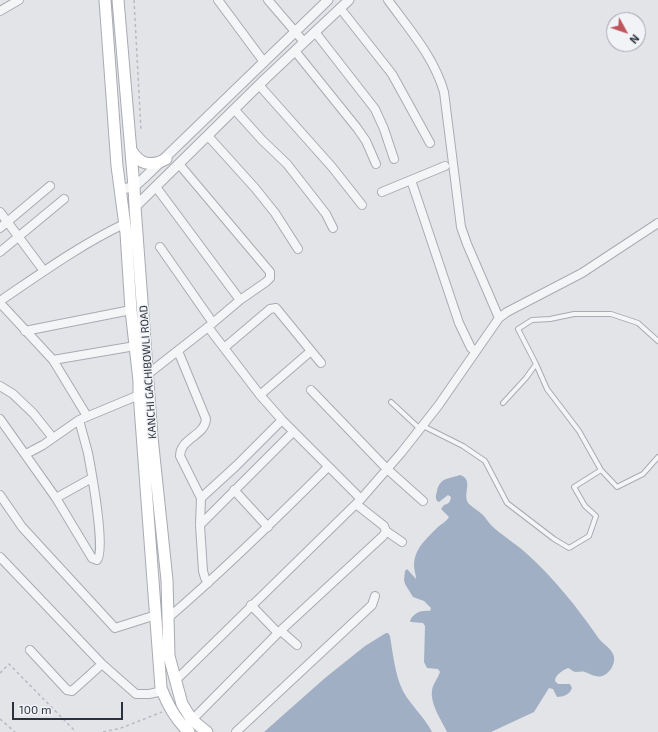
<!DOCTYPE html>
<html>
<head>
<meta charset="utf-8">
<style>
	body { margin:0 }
	#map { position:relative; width:658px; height:732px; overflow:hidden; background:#e2e4e8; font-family:"Exo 2",sans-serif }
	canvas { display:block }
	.north { position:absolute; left:606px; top:12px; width:40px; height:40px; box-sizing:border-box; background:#f1f3f6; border:1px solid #a2a5ac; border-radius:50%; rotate:130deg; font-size:11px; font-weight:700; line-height:16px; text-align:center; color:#2c313e }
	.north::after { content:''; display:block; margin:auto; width:14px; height:18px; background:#be555c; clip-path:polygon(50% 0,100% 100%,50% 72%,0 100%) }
	.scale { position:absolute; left:12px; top:702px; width:111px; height:18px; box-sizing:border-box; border:2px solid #2c313e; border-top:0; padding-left:5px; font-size:12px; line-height:14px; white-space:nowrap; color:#2c313e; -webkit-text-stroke:3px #f1f3f6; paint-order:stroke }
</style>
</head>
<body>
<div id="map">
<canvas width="658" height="732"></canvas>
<div class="north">N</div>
<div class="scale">100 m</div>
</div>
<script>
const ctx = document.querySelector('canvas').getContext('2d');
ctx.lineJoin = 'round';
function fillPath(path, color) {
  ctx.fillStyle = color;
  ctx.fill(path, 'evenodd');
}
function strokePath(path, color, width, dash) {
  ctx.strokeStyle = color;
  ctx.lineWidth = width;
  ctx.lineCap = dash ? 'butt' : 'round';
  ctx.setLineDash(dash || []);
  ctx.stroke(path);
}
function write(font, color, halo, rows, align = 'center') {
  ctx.font = font + ' "Exo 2",sans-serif';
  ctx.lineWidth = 3;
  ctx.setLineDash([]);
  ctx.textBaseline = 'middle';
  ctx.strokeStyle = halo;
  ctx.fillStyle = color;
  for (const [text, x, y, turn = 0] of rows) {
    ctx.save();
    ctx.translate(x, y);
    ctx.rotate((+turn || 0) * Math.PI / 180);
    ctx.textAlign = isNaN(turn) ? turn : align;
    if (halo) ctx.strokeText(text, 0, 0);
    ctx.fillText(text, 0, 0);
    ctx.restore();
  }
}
const water = new Path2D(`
	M460 475C475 480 461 495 469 504 473 508 479 511 483 515 486 518 488 522 491 525 501 535 515 543 526 553 553 577 577 607 597 636 601 643 610 647 613 654 617 662 610 674 602 676 596 678 591 674 585 672 582 671 579 672 576 672 573 672 571 669 568 668 563 670 555 675 555 681L558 684H570L572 688C570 694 564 697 557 697L553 689 549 688 534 712 491 732H447C441 719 430 704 432 690 433 684 438 678 440 672L438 669 427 668 424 662 425 626 423 623 411 622 410 621C413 613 421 610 430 611L431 608 424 601 413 597 405 584 404 580 405 571 407 569 416 579C416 575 414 570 414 566 414 549 426 539 437 528 441 524 446 522 449 517L441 509 444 505C449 504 450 502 451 497L448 495 439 502 437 501C435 497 436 495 437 491 440 477 449 479 460 475Z
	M386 633H388L390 636C393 654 395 675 403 691 411 706 424 716 432 732H264L325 678 365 646Z`);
const path = new Path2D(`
	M134 0 141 130
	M0 673 9 664 76 732
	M0 719 15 732
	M103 732 121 728 162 712`);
const service = new Path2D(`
	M658 341 638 323 611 314H574L550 319 532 320 518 329 536 364 547 389 579 431 601 470 617 487 643 474 658 457
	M391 402 420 429
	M503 403 526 378 536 364
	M423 426 463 446 485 461 507 503 554 539 569 548 589 536 596 516 585 506 574 487 601 470`);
const minor = new Path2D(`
	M218 0 264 62
	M268 0 304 42
	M340 8 392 74 430 143
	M0 11 19 0
	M315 32 375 109 384 129 394 159
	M295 51 357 128 366 141 376 164
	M259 85 332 167 362 205
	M234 109 262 140 287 164 326 214 333 228
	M208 136 255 188 275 213 298 249
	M445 166 411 180 459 323 471 348 476 351
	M156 187 240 300
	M382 192 411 180
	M0 212 44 271
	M0 228 50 186
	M160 247 213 323
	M0 252 64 199
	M0 301C40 274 80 245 124 224
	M0 303 53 360 135 346
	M499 318 507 312 582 273 658 223
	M208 327 260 395 282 420 361 499
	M25 331 131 310
	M224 348 270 309 276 308 321 363
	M178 351 206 419C205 436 180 438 180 456L201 498 200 525 203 571 205 578 208 583
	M53 360 87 416
	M148 374 208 327 240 300 266 282 270 278V272L179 164
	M0 386 13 394 33 413 53 438
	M311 390 386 468 423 501
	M260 395 311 351
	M0 419 56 498 92 558 97 560C106 551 91 469 88 453 85 442 82 431 79 420
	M26 454 43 445 79 420 139 395
	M234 490 268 527
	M0 495 22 527 115 628 156 615
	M56 498 92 478
	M201 498 236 466 282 420
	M356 504 384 526 386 531 402 542
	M200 525 293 432
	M0 557 102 664 136 694H149L163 691
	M251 605 278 633
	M168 618C224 570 276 519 328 467
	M281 631 297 645
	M30 650 67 690 72 691 102 664
	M176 680 361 499 401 453 438 406 499 318 467 244 461 227 444 92C434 57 409 29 388 0
	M192 720 278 633 383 536 386 531
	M236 732 372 605 375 596`);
const tertiary = new Path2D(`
	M121 189 134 187 144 178 328 0
	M135 207 265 79 349 0`);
const secondary = new Path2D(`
	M105 0 117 166 126 233 131 310 139 381V393L161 688C168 705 175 719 189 732
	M118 0 134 187 135 207 152 437 167 580 169 656 182 704 192 720 207 732
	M131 150C140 165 151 167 166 159`);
const streetNames = [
	["KANCHI GACHIBOWLI ROAD",148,372,-94]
];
fillPath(water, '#a1afc4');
strokePath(service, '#a8abb2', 6);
strokePath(minor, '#a8abb2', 10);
strokePath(tertiary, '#a8abb2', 11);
strokePath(secondary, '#a8abb2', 13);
strokePath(path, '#b8bac0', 1.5, [3, 3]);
strokePath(service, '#f4f5f7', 4);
strokePath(minor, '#f4f5f7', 8);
strokePath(tertiary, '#f4f5f7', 9);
strokePath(secondary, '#fff', 11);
write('11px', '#2c313e', '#f1f3f6', streetNames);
</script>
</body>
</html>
